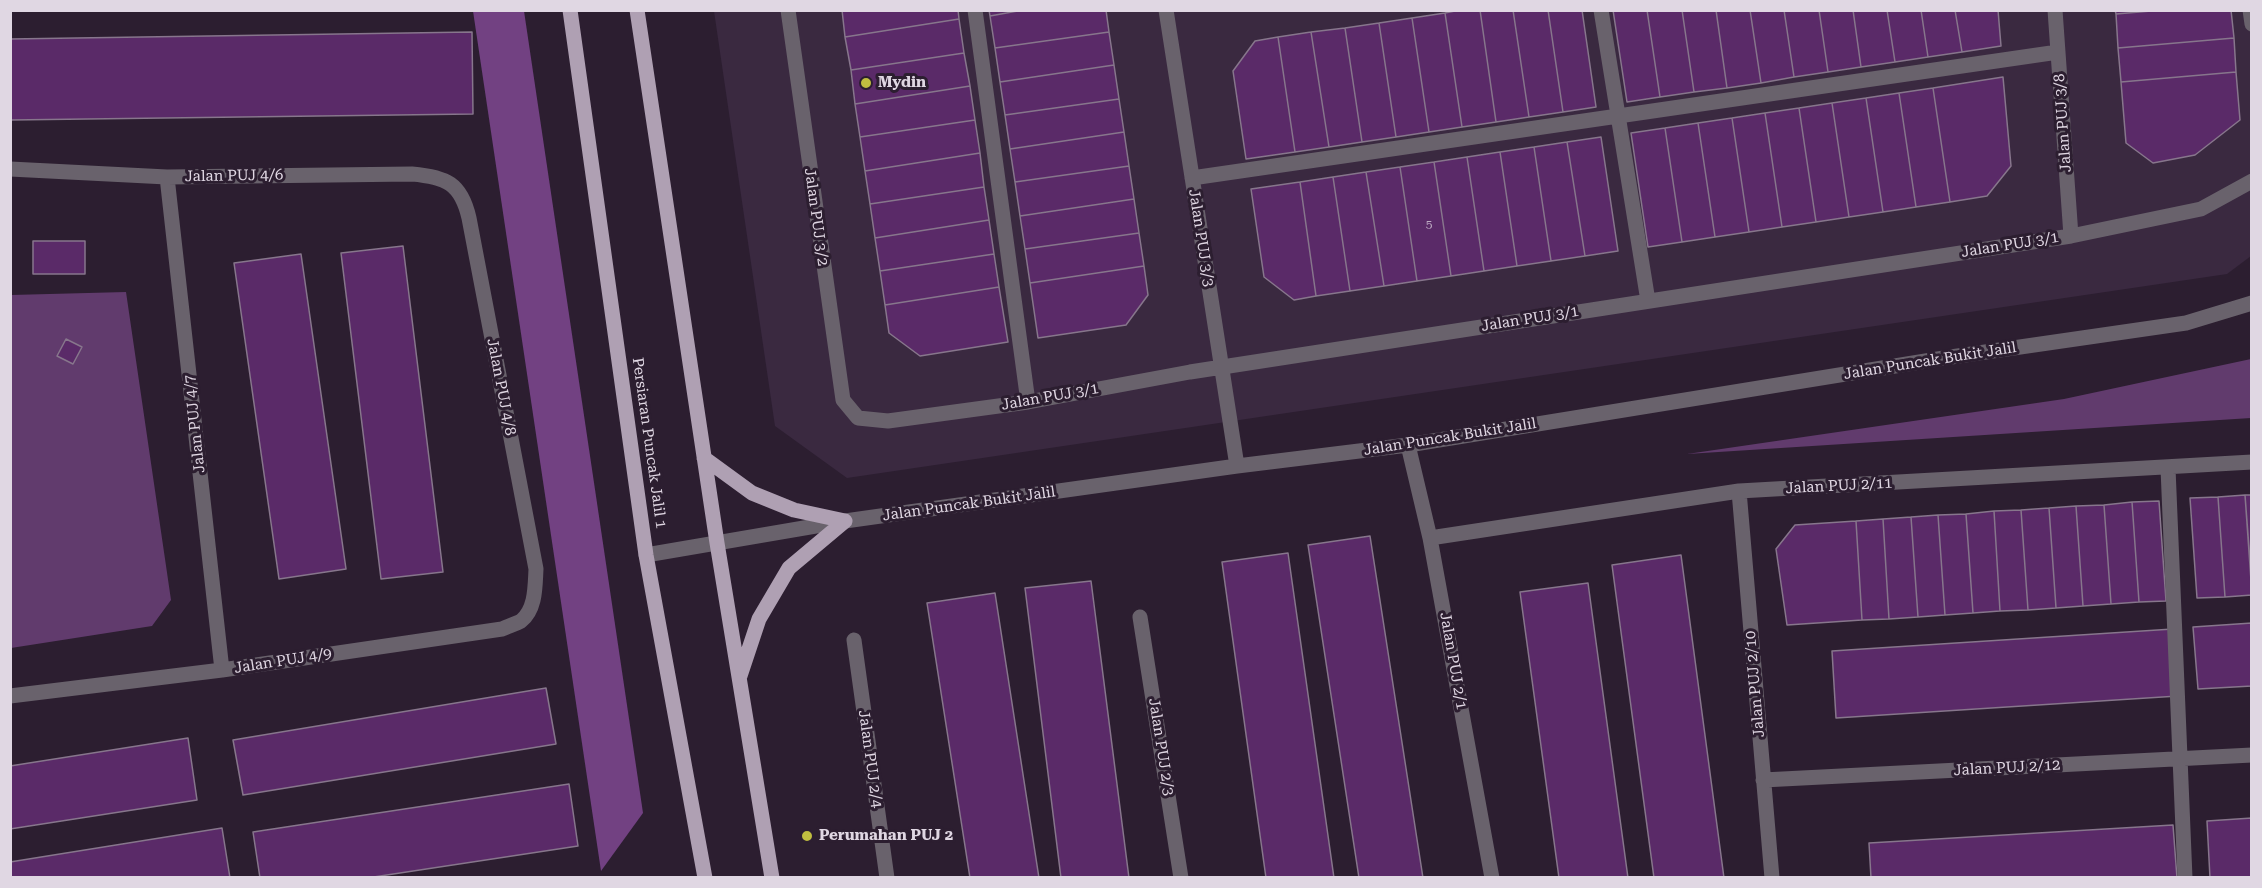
<!DOCTYPE html>
<html>
<head>
<meta charset="utf-8">
<style>
	body { margin:0 }
	#map { position:relative; width:2262px; height:888px; overflow:hidden; background:#2c1e30; font-family:"Roboto Serif",serif }
	canvas { display:block }
	.frame { position:absolute; inset:0; border:12px solid #e0d7e3; pointer-events:none }
</style>
</head>
<body>
<div id="map">
<canvas width="2262" height="888"></canvas>
<div class="frame"></div>
</div>
<script>
const ctx = document.querySelector('canvas').getContext('2d');
ctx.lineJoin = 'round';
function fillPath(path, color) {
  ctx.fillStyle = color;
  ctx.fill(path, 'evenodd');
}
function strokePath(path, color, width, dash) {
  ctx.strokeStyle = color;
  ctx.lineWidth = width;
  ctx.lineCap = dash ? 'butt' : 'round';
  ctx.setLineDash(dash || []);
  ctx.stroke(path);
}
function write(font, color, halo, rows, align = 'center') {
  ctx.font = font + ' "Roboto Serif",serif';
  ctx.lineWidth = 6;
  ctx.setLineDash([]);
  ctx.textBaseline = 'middle';
  ctx.strokeStyle = halo;
  ctx.fillStyle = color;
  for (const [text, x, y, turn = 0] of rows) {
    ctx.save();
    ctx.translate(x, y);
    ctx.rotate((+turn || 0) * Math.PI / 180);
    ctx.textAlign = isNaN(turn) ? turn : align;
    if (halo) ctx.strokeText(text, 0, 0);
    ctx.fillText(text, 0, 0);
    ctx.restore();
  }
}
const built = new Path2D(`
	M714 11H2251V256L2227 274 847 478 775 426Z`);
const green = new Path2D(`
	M126 292 171 600 152 626 11 648V295Z
	M2251 359V418L1687 454 2064 399Z`);
const forest = new Path2D(`
	M473 11H524L643 813 601 871Z`);
const building = new Path2D(`
	M842 10H958L959 19 845 37Z
	M989 10H1023L990 16Z
	M1023 10H1106L1109 32 995 48 990 16Z
	M1460 10H1480L1496 122 1462 127 1445 13Z
	M1480 10H1513L1529 117 1496 122Z
	M1513 10H1548L1563 112 1529 117Z
	M1548 10H1582L1596 107 1563 112Z
	M1613 10H1647L1660 97 1627 102Z
	M1647 10H1682L1694 92 1660 97Z
	M1682 10H1716L1727 88 1694 92Z
	M1716 10H1750L1761 83 1727 88Z
	M1750 10H1784L1794 77 1761 83Z
	M1784 10H1819L1828 72 1794 77Z
	M1819 10H1853L1861 67 1828 72Z
	M1853 10H1887L1895 62 1861 67Z
	M1887 10H1921L1928 57 1895 62Z
	M1921 10H1955L1962 52 1928 57Z
	M1955 10H1998L2001 46 1962 52Z
	M2115 10H2163L2116 14Z
	M2163 10H2231L2234 38 2118 48 2116 14Z
	M1445 13 1462 127 1429 132 1412 18Z
	M1412 18 1429 132 1396 137 1379 23Z
	M959 19 964 53 851 70 845 37Z
	M1379 23 1396 137 1362 142 1345 28Z
	M1345 28 1362 142 1329 147 1311 32Z
	M472 32 473 114 10 120V39Z
	M1109 32 1114 65 1000 82 995 48Z
	M1311 32 1329 147 1295 152 1278 37Z
	M1278 37 1295 152 1246 159 1233 71 1255 41Z
	M2234 38 2236 72 2121 82 2118 48Z
	M964 53 970 86 855 104 851 70Z
	M1114 65 1119 99 1005 115 1000 82Z
	M2236 72 2240 120 2195 155 2153 163 2126 143 2121 82Z
	M2003 77 2011 166 1987 196 1950 202 1933 88Z
	M970 86 975 120 860 137 855 104Z
	M1933 88 1950 202 1916 207 1899 93Z
	M1899 93 1916 207 1883 212 1866 98Z
	M1866 98 1883 212 1849 217 1832 103Z
	M1119 99 1124 132 1010 149 1005 115Z
	M1832 103 1849 217 1816 222 1799 108Z
	M1799 108 1816 222 1782 227 1765 113Z
	M1765 113 1782 227 1749 232 1732 118Z
	M1732 118 1749 232 1715 237 1698 123Z
	M975 120 980 153 865 171 860 137Z
	M1698 123 1715 237 1682 242 1665 128Z
	M1665 128 1682 242 1648 247 1631 133Z
	M1124 132 1129 166 1015 182 1010 149Z
	M1601 137 1618 251 1585 256 1567 142Z
	M1567 142 1585 256 1551 261 1534 147Z
	M1534 147 1551 261 1517 266 1500 152Z
	M1500 152 1517 266 1484 271 1467 157Z
	M980 153 984 187 870 204 865 171Z
	M1467 157 1484 271 1451 276 1434 162Z
	M1434 162 1451 276 1417 281 1400 167Z
	M1129 166 1134 199 1020 216 1015 182Z
	M1400 167 1417 281 1384 286 1366 172Z
	M1366 172 1384 286 1350 291 1333 177Z
	M1333 177 1350 291 1316 296 1300 182Z
	M1300 182 1316 296 1294 300 1264 277 1251 189Z
	M984 187 989 220 875 238 870 204Z
	M1134 199 1139 233 1025 249 1020 216Z
	M989 220 994 254 880 271 875 238Z
	M1139 233 1144 266 1030 283 1025 249Z
	M33 241H85V274H33Z
	M403 246 443 572 381 579 341 253Z
	M301 254 346 569 279 579 234 263Z
	M994 254 999 287 885 305 880 271Z
	M1144 266 1148 295 1126 325 1038 338 1030 283Z
	M999 287 1008 342 920 356 889 333 885 305Z
	M66 339 82 347 73 364 57 356Z
	M2245 495 2252 595 2225 597 2218 497Z
	M2245 495H2252V587Z
	M2218 497 2225 597 2197 598 2190 498Z
	M2159 501 2166 601 2139 602 2132 502Z
	M2132 502 2139 602 2111 604 2104 505Z
	M2104 505 2111 604 2083 606 2076 506Z
	M2076 506 2083 606 2056 608 2049 508Z
	M2049 508 2056 608 2028 610 2021 510Z
	M2021 510 2028 610 2000 611 1994 511Z
	M1994 511 2000 611 1973 613 1966 514Z
	M1966 514 1973 613 1945 615 1938 515Z
	M1938 515 1945 615 1918 617 1911 517Z
	M1911 517 1918 617 1889 619 1883 519Z
	M1883 519 1889 619 1862 620 1856 521Z
	M1856 521 1862 620 1787 625 1776 549 1795 525Z
	M1370 536 1423 878H1359L1308 545Z
	M1288 553 1334 878H1266L1222 562Z
	M1681 555 1724 878H1654L1612 565Z
	M1091 581 1129 878H1061L1025 588Z
	M1588 583 1628 878H1559L1520 592Z
	M995 593 1039 878H970L927 603Z
	M2252 623V686L2198 689 2193 627Z
	M2173 629 2178 696 1836 718 1832 651Z
	M546 688 556 744 243 795 233 740Z
	M188 738 197 800 10 829V766Z
	M569 784 578 846 367 878H260L253 832Z
	M2252 818V877L2210 878 2207 821Z
	M2173 825 2177 878H1871L1869 843Z
	M222 828 230 878H10V862Z`);
const minor = new Path2D(`
	M788 10 843 400 858 418 888 421 1028 402 1190 372 2071 236 2201 209 2252 181
	M975 10 1028 402
	M1166 10 1237 466
	M1601 10 1648 301
	M2055 10 2071 236
	M2250 10 2252 24
	M10 169 167 177 412 174C446 177 461 183 469 218L536 569C535 586 536 609 521 621 516 624 508 626 502 629L222 670 10 696
	M167 177 222 670
	M1192 178 2058 52
	M1408 445 1430 538 1492 878
	M2168 468 2185 878
	M1739 491 1772 878
	M1430 538 1739 491 2252 462
	M646 555 845 521 1237 466 1408 445 1944 358 2186 323 2252 303
	M1140 617 1181 878
	M854 640 887 878
	M1763 780 2252 755`);
const major = new Path2D(`
	M570 10 646 555 705 878
	M637 10 717 543 772 878
	M704 458 752 493 794 510 845 521
	M740 676 759 619 789 568 845 521`);
const markers = [
	[866,83,6,"#c1be40"],
	[807,836,6,"#c1be40"]
];
const numberNames = [
	["5",1429,224]
];
const poiNames = [
	["Mydin",878,83],
	["Perumahan PUJ 2",819,836]
];
const streetNames = [
	["Jalan PUJ 3/8",2063,123,-94],
	["Jalan PUJ 4/6",234,176,-1],
	["Jalan PUJ 3/2",816,217,82],
	["Jalan PUJ 3/3",1201,238,81],
	["Jalan PUJ 3/1",2010,245,-9],
	["Jalan PUJ 3/1",1530,319,-9],
	["Jalan Puncak Bukit Jalil",1930,361,-9],
	["Jalan PUJ 4/8",501,387,79],
	["Jalan PUJ 3/1",1050,397,-10],
	["Jalan PUJ 4/7",195,424,-96],
	["Jalan Puncak Bukit Jalil",1450,437,-9],
	["Persiaran Puncak Jalil 1",649,443,82],
	["Jalan PUJ 2/11",1839,486,-3],
	["Jalan Puncak Bukit Jalil",969,504,-8],
	["Jalan PUJ 4/9",283,661,-9],
	["Jalan PUJ 2/1",1453,661,80],
	["Jalan PUJ 2/10",1755,684,-95],
	["Jalan PUJ 2/3",1161,747,81],
	["Jalan PUJ 2/4",870,759,82],
	["Jalan PUJ 2/12",2007,768,-3]
];
fillPath(built, '#3a2940');
fillPath(green, '#613b6d');
fillPath(forest, '#724182');
fillPath(building, '#5a2a68');
strokePath(building, '#87768c', 1.5);
strokePath(minor, '#69626c', 15);
strokePath(major, '#afa0b3', 15);
for (const [x, y, r, color] of markers) {
  const dot = new Path2D();
  dot.arc(x, y, r, 0, 2 * Math.PI);
  ctx.fillStyle = color;
  ctx.fill(dot);
  strokePath(dot, '#2c1e30', 2);
}
write('12px', '#beacc4', null, numberNames);
write('bold 15px', '#e0d7e3', '#2c1e30', poiNames, 'left');
write('15px', '#e0d7e3', '#2c1e30', streetNames);
</script>
</body>
</html>
